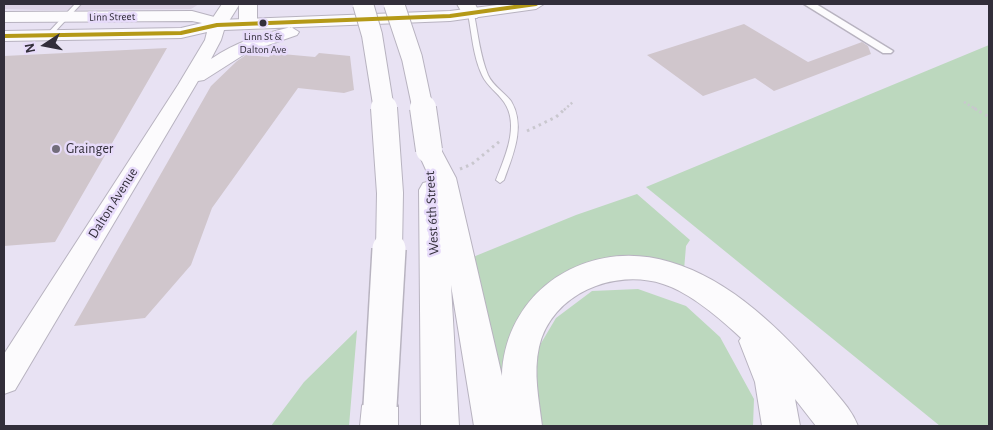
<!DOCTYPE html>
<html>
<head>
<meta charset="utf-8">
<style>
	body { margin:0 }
	#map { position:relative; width:993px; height:430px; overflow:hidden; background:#e8e2f3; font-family:"Alegreya Sans",sans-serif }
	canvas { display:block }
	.frame { position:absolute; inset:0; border:5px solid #322e3a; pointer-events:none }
	.north { position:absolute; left:20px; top:20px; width:50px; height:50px; -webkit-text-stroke:4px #e7dbfa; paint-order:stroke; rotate:259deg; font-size:14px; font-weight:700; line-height:20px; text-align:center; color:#322e3a }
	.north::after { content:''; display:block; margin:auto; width:18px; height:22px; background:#322e3a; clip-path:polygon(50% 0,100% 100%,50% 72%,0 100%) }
</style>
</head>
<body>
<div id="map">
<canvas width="993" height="430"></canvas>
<div class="frame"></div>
<div class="north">N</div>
</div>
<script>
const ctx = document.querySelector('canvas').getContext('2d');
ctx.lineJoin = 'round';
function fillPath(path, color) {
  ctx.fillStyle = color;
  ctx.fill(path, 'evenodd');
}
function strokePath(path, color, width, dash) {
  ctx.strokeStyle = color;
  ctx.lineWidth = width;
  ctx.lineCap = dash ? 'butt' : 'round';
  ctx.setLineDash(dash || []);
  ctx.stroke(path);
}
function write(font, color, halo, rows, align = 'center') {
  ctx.font = font + ' "Alegreya Sans",sans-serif';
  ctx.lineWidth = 5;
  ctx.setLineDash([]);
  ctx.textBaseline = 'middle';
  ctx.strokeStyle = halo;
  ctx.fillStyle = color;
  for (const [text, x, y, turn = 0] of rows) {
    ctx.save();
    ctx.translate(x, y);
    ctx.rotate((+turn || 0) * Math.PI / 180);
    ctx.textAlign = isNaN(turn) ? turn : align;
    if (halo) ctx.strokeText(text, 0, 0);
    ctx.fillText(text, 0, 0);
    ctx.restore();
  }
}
const commercial = new Path2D(`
	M4 4H199L191 9 40 10 4 9Z`);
const green = new Path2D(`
	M989 45V426H940L646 187Z
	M637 194 690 240 686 246 684 270 583 265 559 276 536 294 516 322 503 377H499L473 257 576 215Z
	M638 289 686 306 720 337 754 399 753 426H539L534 355 556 318 592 291Z
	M357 330 349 426H271L304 382Z`);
const building = new Path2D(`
	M744 24 808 62 862 42 868 46 871 54 774 91 755 78 703 96 647 55Z
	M167 48 55 242 4 246V56Z
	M271 53 315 57 319 53 350 56 354 90 344 93 298 88 212 208 191 265 145 318 74 326 211 86 237 61 246 55 269 57Z`);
const pathFar1 = new Path2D(`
	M964 102 977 110
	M564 110 574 101`);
const path = new Path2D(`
	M974 108 989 117
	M527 131 556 117 566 108
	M460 169 472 164 500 141`);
const service = new Path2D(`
	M75 4H81L50 37H46V35Z
	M471 12 474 14C478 34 480 56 488 75 493 86 504 92 511 101 526 126 513 155 504 180L500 183 496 180C505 157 520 125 504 102 497 92 487 86 482 75 473 56 472 34 468 14Z`);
const minor = new Path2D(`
	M804 4H816L893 51 891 53H883Z`);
const secondary = new Path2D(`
	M505 4H544L536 9 450 21 224 30 221 40 211 59C236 42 262 34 291 27L299 32 297 35 248 52 204 80 198 81 15 390 4 394V354L178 85 205 40 207 32 181 38 4 41V31L181 28 202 23 192 21 4 22V12L192 11 218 18 219 20 450 11Z`);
const motorway = new Path2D(`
	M222 4H257V24L255 28H241L239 24V5L224 29H210L208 25Z
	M457 4H475L480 14 477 18H465Z
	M429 142 438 144 456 178 502 376C505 290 588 237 670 262 732 280 783 332 825 380 837 395 851 408 858 426H816L795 399 800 426H762L755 382 739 341 741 338C721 319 689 292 663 284 614 268 551 294 539 347 533 373 539 400 542 426H474L451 285 459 426H421L419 190 423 183 431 181 417 150 420 144Z
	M380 388 393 394 398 406V426H360L362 406 367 394Z`);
const motorwayBridgeFar2 = new Path2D(`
	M363 4 372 35 384 110
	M394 4 412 58 423 110`);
const motorwayBridgeFar1 = new Path2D(`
	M384 108 390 193 389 250
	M423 108 429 150`);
const motorwayBridge = new Path2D(`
	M380 406 389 249`);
const bus1 = new Path2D(`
	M4 36 181 33 217 25 450 16 536 4`);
const markers = [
	[263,23,4.5,"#322e3a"],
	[56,149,5,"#726d7b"]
];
const farStreetnames = [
	["Linn Street",112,17,-1]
];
const farBusnames = [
	["Linn St &",263,37],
	["Dalton Ave",263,50]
];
const poiNames = [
	["Grainger",66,149]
];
const streetNames = [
	["Dalton Avenue",113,203,-58],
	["West 6th Street",432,213,-93]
];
fillPath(commercial, '#dcd2e5');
fillPath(green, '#bcd8be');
fillPath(building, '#d0c6cc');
strokePath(service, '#b8b3c0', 2);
strokePath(minor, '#b8b3c0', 3);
strokePath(secondary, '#b8b3c0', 2);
strokePath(motorway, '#b8b3c0', 2);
strokePath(pathFar1, '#c9c7ce', 2.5, [2, 2.5]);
strokePath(path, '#c9c7ce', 3, [2.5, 4]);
fillPath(service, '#fcfbfd');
fillPath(minor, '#fcfbfd');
fillPath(secondary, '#fcfbfd');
fillPath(motorway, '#fcfbfd');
strokePath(motorwayBridgeFar2, '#b8b3c0', 22, []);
strokePath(motorwayBridgeFar1, '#b8b3c0', 28, []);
strokePath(motorwayBridge, '#b8b3c0', 36, []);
strokePath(motorwayBridgeFar2, '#fcfbfd', 20);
strokePath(motorwayBridgeFar1, '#fcfbfd', 26);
strokePath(motorwayBridge, '#fcfbfd', 33);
strokePath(bus1, '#b49917', 4);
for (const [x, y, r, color] of markers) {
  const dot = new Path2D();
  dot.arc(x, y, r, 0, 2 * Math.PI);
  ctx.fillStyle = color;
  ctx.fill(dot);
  strokePath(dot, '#e7dbfa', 2);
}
write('11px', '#322e3a', '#e7dbfa', farStreetnames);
write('11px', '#322e3a', '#e7dbfa', farBusnames);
write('14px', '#322e3a', '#e7dbfa', poiNames, 'left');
write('14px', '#322e3a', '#e7dbfa', streetNames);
</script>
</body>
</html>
